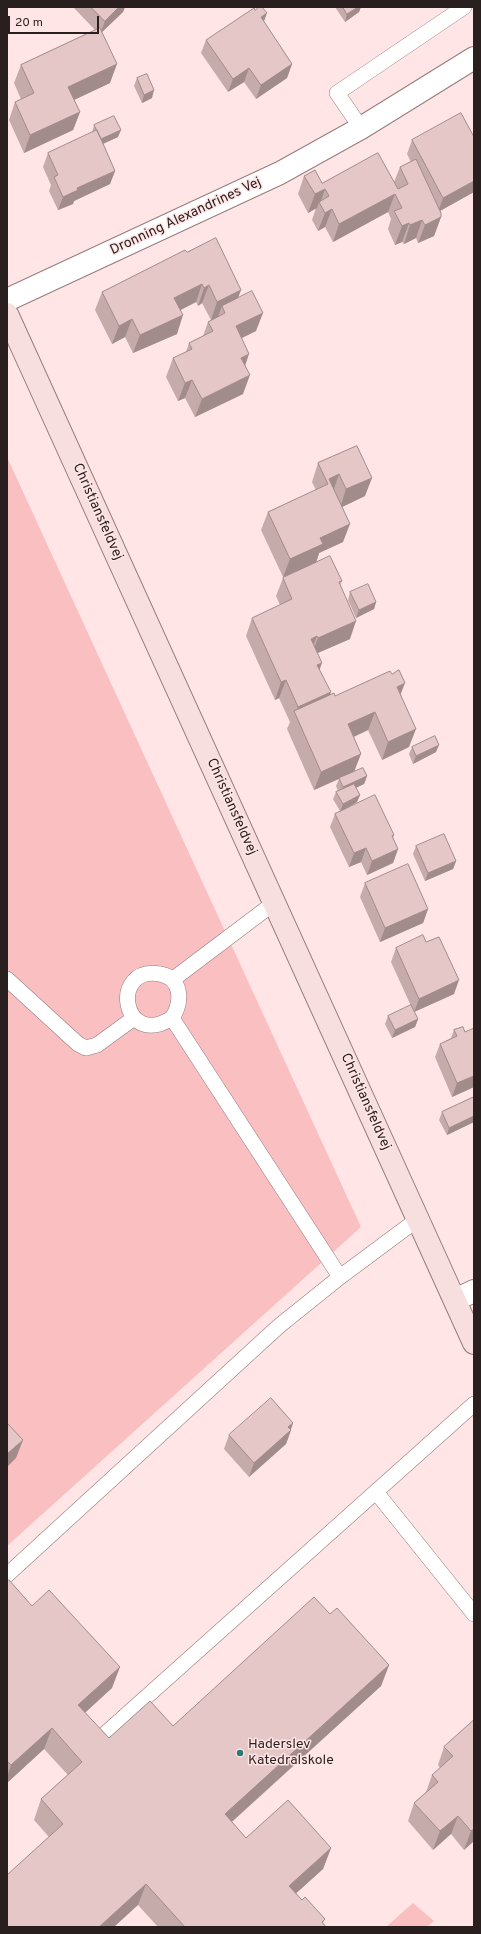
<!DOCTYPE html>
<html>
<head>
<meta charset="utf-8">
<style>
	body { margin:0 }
	#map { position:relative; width:481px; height:1934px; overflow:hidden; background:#ffe5e5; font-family:Overpass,sans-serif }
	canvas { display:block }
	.frame { position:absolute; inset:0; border:8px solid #2a1f1f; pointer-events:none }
	.scale { position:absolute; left:8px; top:16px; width:91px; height:18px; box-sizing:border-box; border:2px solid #2a1f1f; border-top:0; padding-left:5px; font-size:12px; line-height:14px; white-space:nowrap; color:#2a1f1f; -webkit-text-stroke:3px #ffe5e5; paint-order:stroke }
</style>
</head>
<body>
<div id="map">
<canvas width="481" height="1934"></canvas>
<div class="frame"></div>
<div class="scale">20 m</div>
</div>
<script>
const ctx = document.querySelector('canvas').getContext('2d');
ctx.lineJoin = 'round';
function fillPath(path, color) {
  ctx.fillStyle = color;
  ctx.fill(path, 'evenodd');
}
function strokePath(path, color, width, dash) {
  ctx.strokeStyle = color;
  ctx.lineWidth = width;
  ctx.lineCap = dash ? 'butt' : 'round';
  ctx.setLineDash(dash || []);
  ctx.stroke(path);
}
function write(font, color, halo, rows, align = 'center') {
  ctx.font = font + ' Overpass,sans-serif';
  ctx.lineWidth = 3;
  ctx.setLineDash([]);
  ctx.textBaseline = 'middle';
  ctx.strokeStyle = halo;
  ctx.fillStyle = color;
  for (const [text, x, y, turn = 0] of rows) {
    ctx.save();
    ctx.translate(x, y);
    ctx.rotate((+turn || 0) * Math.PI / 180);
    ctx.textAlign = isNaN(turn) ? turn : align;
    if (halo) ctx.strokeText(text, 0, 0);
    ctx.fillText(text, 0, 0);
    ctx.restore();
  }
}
const green = new Path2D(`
	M7 457 361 1227 7 1546Z
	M413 1903 434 1921 427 1927H386Z`);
const lane = new Path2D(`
	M361 128 337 93 464 7
	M7 979 78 1044 86 1048 97 1045 134 1018
	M172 980 274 903
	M172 1018C182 1003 183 978 160 974 109 965 122 1050 172 1018L340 1277
	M376 1492 474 1614
	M7 1575 279 1326 340 1277 418 1219
	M106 1733 474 1404`);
const street = new Path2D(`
	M7 300 280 173 361 128 474 58
	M455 1300 474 1291`);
const secondary = new Path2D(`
	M7 314 474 1343`);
const wall = new Path2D(`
	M75 7H125L123 12 102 32 110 83 74 100 80 112 73 130 24 153 9 120 15 102 21 99 14 83 21 65 95 30 74 8Z
	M335 7H361L359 12 345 22Z
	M264 22 292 64 287 78 256 99 244 82 228 92 201 53 206 40Z
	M137 78 152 98 142 103 134 86Z
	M94 125 118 137 103 144 115 171 110 184 74 201 73 204 58 210 49 191 51 185 43 167 48 153 92 133Z
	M412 140 474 192 440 211 441 217 434 236 418 243 416 238 404 244 402 242 395 245 388 229 391 219 388 212 333 242 325 227 318 231 312 220 316 208 308 213 298 194 304 176 322 183 394 182 400 167 411 162 407 154Z
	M187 252 238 298 256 331 242 338 245 365 243 394 195 417 185 398 178 401 166 377 173 358 186 352 189 343 203 336 208 322 211 320 202 303 198 306 196 302 181 310 177 334 133 353 125 337 112 344 95 310 102 292Z
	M357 446 365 496 342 507 343 542 319 553 316 563 283 577 261 530 268 512 316 490 312 482 318 463Z
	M283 578 342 581 340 585 350 639 317 653 319 670 330 695 335 696 401 694 409 747 382 760 368 730 353 737 354 771 367 776 364 784 356 788 360 795 357 802 346 809 394 835 393 838 398 849 393 863 367 875 361 862 349 867 330 827 335 814 340 811 333 799 336 792 338 791 336 786 339 779 314 790 287 729 290 722 279 698 275 700 246 636 252 618 280 605 276 596Z
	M350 592 376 602 374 609 356 618 348 600Z
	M412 747 436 752 413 764 409 754Z
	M416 846 456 861 453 869 425 881 413 854Z
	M365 883 428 909 423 923 380 942 360 897Z
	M426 942 454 994 414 1012 418 1019 415 1027 392 1038 385 1024 388 1016 411 1006 391 962 396 948Z
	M463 1027 474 1087 452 1097 435 1057 440 1044 451 1038 454 1030Z
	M474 1097V1122L447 1135 439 1120 442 1112Z
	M293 1423 291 1429V1430L286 1444 249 1477 224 1449 229 1435Z
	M7 1582 32 1606 112 1688 85 1713 109 1738 173 1726 330 1614 389 1665 381 1686 232 1822 246 1838 331 1848 323 1869 296 1893 302 1900 325 1919 323 1923 326 1927H158L138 1905 49 1837 34 1820 41 1799 68 1775 44 1749 7 1783Z
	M474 1720V1841L464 1850 451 1834 433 1850 408 1821 414 1803 426 1792 432 1775 440 1768 438 1765 444 1747Z`);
const shadedWall = new Path2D(`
	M119 7H125L123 12 100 34 105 21Z
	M358 7H361L359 12 345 22 347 14Z
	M267 13 262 27 261 17Z
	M117 64 110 83 61 106 68 87Z
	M292 64 287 78 256 99 261 85Z
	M249 68 244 82 228 92 233 79Z
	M154 90 152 98 142 103 144 95Z
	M80 112 73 130 24 153 30 135Z
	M121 130 118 137 98 146 101 139Z
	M115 171 110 184 74 201 73 204 58 210 63 197 77 188Z
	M474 181V192L438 212 443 198Z
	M325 189 320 204 319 202 317 208 308 213 315 194Z
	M395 194 388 212 333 242 339 224Z
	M332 209 325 227 318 231 325 213Z
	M441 217 434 236 418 243 425 225Z
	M422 220 416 238 404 244 410 225Z
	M409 223 402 242 395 245 402 226Z
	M202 284 196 302 168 316 174 298Z
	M209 285 202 303 198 306 204 288Z
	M241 290 234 309 222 306 218 317 211 320 217 302Z
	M263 313 256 331 229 344 236 326Z
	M183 315 177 334 133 353 140 335Z
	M132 319 125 337 112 344 119 326Z
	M249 354 243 372 241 358Z
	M250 375 243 394 195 417 202 399Z
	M192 380 185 398 178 401 185 383Z
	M339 474 333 492 328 484 329 479Z
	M372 478 365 496 340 508 346 489Z
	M350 524 343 542 319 553 316 563 283 577 290 559 320 538Z
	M376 602 374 609 356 618 359 610Z
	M356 621 350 639 311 656 318 638Z
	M317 636 310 654 311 639Z
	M322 663 315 682 317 665Z
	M286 680 279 698 275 700 281 682Z
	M405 683 398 701 397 687Z
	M331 692 324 711 295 715 298 707Z
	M375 712 368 730 341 743 348 724Z
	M416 729 409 747 382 760 388 742Z
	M439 745 436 752 413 764 416 756Z
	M361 754 354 772 314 790 321 772Z
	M367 776 364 784 340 795 343 787Z
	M360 795 357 802 340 812 343 804Z
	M366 848 361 862 349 867 354 853Z
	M398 849 393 863 367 875 372 861Z
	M456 861 453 869 425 881 428 873Z
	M428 909 423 923 380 942 385 928Z
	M459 980 454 994 414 1012 419 999Z
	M418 1019 415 1027 392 1038 395 1030Z
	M474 1076V1087L452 1097 457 1083Z
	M474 1116V1122L447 1135 449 1128Z
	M293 1423 290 1432 291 1430 286 1444 249 1477 254 1463 288 1427Z
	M23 1440 16 1458 7 1467V1454Z
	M389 1665 381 1686 217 1835 225 1814Z
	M120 1667 112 1688 70 1726 78 1705Z
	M52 1728 44 1749 7 1783V1777L11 1765Z
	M458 1816 451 1834 433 1850 440 1831Z
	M474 1829V1841L464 1850 471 1831Z
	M331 1848 323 1869 281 1907 289 1886Z
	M146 1884 138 1905 114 1927H99Z`);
const building = new Path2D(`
	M91 7H119L105 21Z
	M259 7H262L267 13 261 17 292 64 261 85 249 68 233 79 206 40 254 8 255 10Z
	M343 7H358L347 14Z
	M100 28 117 64 68 87 80 112 30 135 15 102 34 93 21 65Z
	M147 74 154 90 144 95 137 78Z
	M461 113 474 137V181L443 198 412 140Z
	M114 116 121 130 101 139 94 125Z
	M97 130 115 171 77 188 78 190 63 197 54 177 58 175 48 153Z
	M378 153 398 189 408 184 400 167 416 159 441 213V217L425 225 422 220 410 225 409 223 402 226 394 211 402 208 395 194 339 224 332 209 325 213 319 202 329 196 325 189 315 194 304 176 315 170 322 183Z
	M216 238 241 290 217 302 209 285 204 288 202 284 174 298 183 315 140 335 132 319 119 326 102 292 185 250 187 252Z
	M252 291 263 313 236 326 249 354 241 358 250 375 202 399 192 380 185 383 173 358 192 349 189 343 213 331 208 322 225 313 222 306Z
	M357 446 372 478 346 489 339 474 329 479 350 524 320 538 323 544 290 559 268 512 328 484 318 463Z
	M330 556 342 581 339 582 356 621 318 638 317 636 311 639 322 663 317 665 331 692 298 707 286 680 281 682 252 618 292 599 283 578Z
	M368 584 376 602 359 610 350 592Z
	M399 670 405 683 397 687 416 729 388 742 375 712 348 724 361 754 321 772 294 711 334 693 335 696 390 671 392 674Z
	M435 736 439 745 416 756 412 747Z
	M363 768 367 776 343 787 339 778Z
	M354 784 360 795 343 804 336 792Z
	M375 795 394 835 392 836 398 849 372 861 366 848 354 853 335 814Z
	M444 834 456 861 428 873 416 846Z
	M408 864 428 909 385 928 365 883Z
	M423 935 426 942 439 937 459 980 419 999 396 948Z
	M411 1005 418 1019 395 1030 388 1016Z
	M463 1027 465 1032 474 1028V1076L457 1083 440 1044 457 1036 454 1030Z
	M474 1097V1116L449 1128 442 1112Z
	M271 1398 293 1423 288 1427 291 1430 254 1463 229 1435Z
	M7 1423 23 1440 7 1454Z
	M9 1580 32 1606 49 1590 120 1667 78 1705 109 1738 150 1701 173 1726 314 1597 330 1614 337 1608 389 1665 225 1814 246 1838 288 1800 331 1848 289 1886 302 1900 305 1897 325 1919 322 1922 326 1927H185L146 1884 99 1927H7V1875L63 1824 41 1799 82 1762 52 1728 11 1765 7 1761V1582Z
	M474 1720V1829L471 1831 458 1816 440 1831 414 1803 438 1782 432 1775 453 1756 444 1747Z`);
const markers = [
	[240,1753,4,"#2e7879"]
];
const streetNames = [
	["Dronning Alexandrines Vej",186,217,-25],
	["Christiansfeldvej",97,512,66],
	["Christiansfeldvej",231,807,66],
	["Christiansfeldvej",365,1102,66]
];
const poiNames = [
	["Haderslev",248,1745],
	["Katedralskole",248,1761]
];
fillPath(green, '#fabfc1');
strokePath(lane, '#977b7c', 16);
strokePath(street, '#977b7c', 24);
strokePath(secondary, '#977b7c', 24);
strokePath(lane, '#fff', 15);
strokePath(street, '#fff', 22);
strokePath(secondary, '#f7dedf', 22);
fillPath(wall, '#c6abab');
fillPath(shadedWall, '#a18b8b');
fillPath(building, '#e6c7c7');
strokePath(building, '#a18b8b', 1);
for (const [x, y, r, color] of markers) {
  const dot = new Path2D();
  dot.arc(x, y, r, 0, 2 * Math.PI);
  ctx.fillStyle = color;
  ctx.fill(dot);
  strokePath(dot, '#ffe5e5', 1.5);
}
write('14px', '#2a1f1f', '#ffe5e5', streetNames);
write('14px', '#2a1f1f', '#ffe5e5', poiNames, 'left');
</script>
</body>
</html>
